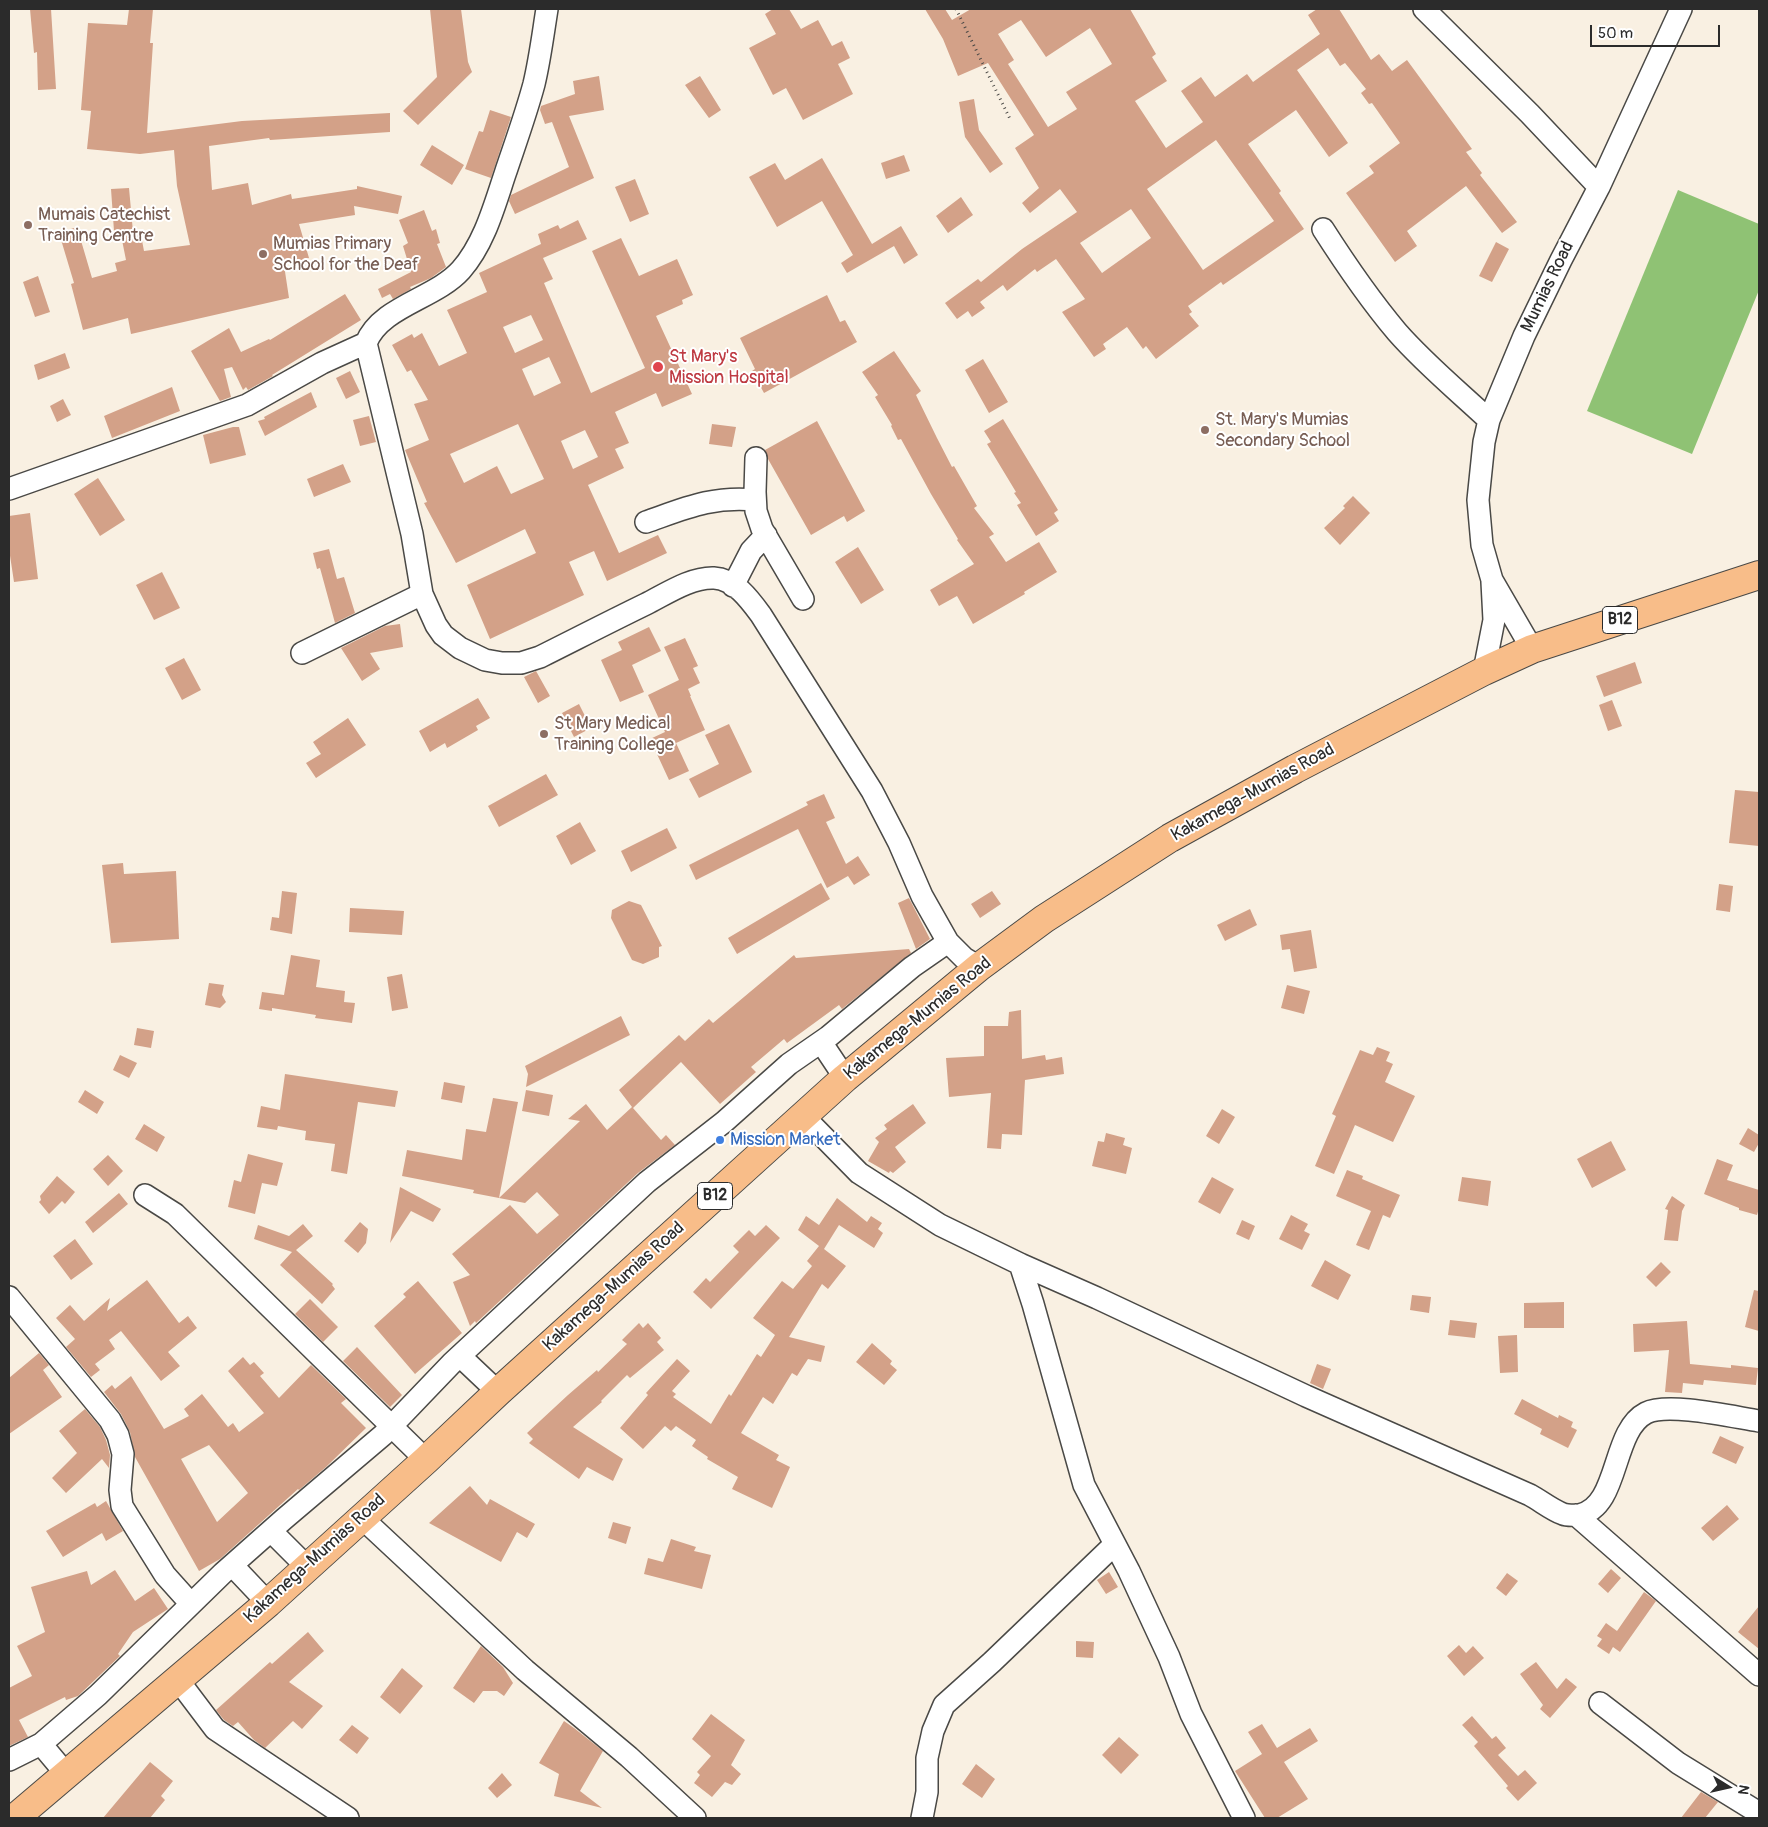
<!DOCTYPE html>
<html>
<head>
<meta charset="utf-8">
<style>
	body { margin:0 }
	#map { position:relative; width:1768px; height:1827px; overflow:hidden; background:#f9f0e2; font-family:Pangolin,sans-serif }
	canvas { display:block }
	.frame { position:absolute; inset:0; border:10px solid #2b2b2b; pointer-events:none }
	.north { position:absolute; left:1703px; top:1762px; width:50px; height:50px; -webkit-text-stroke:4px #fff; paint-order:stroke; rotate:100deg; font-size:14px; font-weight:700; line-height:20px; text-align:center; color:#2b2b2b }
	.north::after { content:''; display:block; margin:auto; width:18px; height:22px; background:#2b2b2b; clip-path:polygon(50% 0,100% 100%,50% 72%,0 100%) }
	.scale { position:absolute; left:1590px; top:25px; width:130px; height:22px; box-sizing:border-box; border:2px solid #2b2b2b; border-top:0; padding-left:6px; font-size:15px; line-height:18px; white-space:nowrap; color:#2b2b2b; -webkit-text-stroke:4px #fff; paint-order:stroke }
</style>
</head>
<body>
<div id="map">
<canvas width="1768" height="1827"></canvas>
<div class="frame"></div>
<div class="north">N</div>
<div class="scale">50 m</div>
</div>
<script>
const ctx = document.querySelector('canvas').getContext('2d');
ctx.lineJoin = 'round';
function fillPath(path, color) {
  ctx.fillStyle = color;
  ctx.fill(path, 'evenodd');
}
function strokePath(path, color, width, dash) {
  ctx.strokeStyle = color;
  ctx.lineWidth = width;
  ctx.lineCap = dash ? 'butt' : 'round';
  ctx.setLineDash(dash || []);
  ctx.stroke(path);
}
function write(font, color, halo, rows, align = 'center') {
  ctx.font = font + ' Pangolin,sans-serif';
  ctx.lineWidth = 4;
  ctx.setLineDash([]);
  ctx.textBaseline = 'middle';
  ctx.strokeStyle = halo;
  ctx.fillStyle = color;
  for (const [text, x, y, turn = 0] of rows) {
    ctx.save();
    ctx.translate(x, y);
    ctx.rotate((+turn || 0) * Math.PI / 180);
    ctx.textAlign = isNaN(turn) ? turn : align;
    if (halo) ctx.strokeText(text, 0, 0);
    ctx.fillText(text, 0, 0);
    ctx.restore();
  }
}
const green = new Path2D(`
	M1678 190 1759 224V290L1692 454 1587 411Z`);
const building = new Path2D(`
	M30 9H51L56 89 38 90 37 52 34 53Z
	M129 9H153L150 43H153L147 133 242 121 390 113V132L270 140 269 138 209 146 212 190 248 183 252 205 291 194 292 199 357 189V186L402 196 398 214 354 206 355 215 299 224 309 258 284 265 289 298 131 334 128 318 83 330 71 284 74 283 59 233 77 227 92 278 117 271 115 263 126 260 120 230 114 231 111 189 129 188 133 232 140 230 144 251 190 245 177 186 174 150 140 154 87 149 91 111 81 110 88 23 127 25Z
	M430 9H461L468 62 472 72 418 125 403 111 437 77Z
	M773 9H789L801 29 818 20 832 46 842 41 850 58 838 64 853 94 803 120 786 88 773 95 749 48 776 34 765 14Z
	M925 9H945L952 20 971 9H1130L1156 54 1152 57 1167 81 1135 101 1166 148 1203 122 1181 91 1201 77 1215 97 1247 74 1253 82 1320 34 1308 15 1317 9H1339L1371 60 1379 54 1392 71 1407 60 1472 149 1466 152 1482 173 1480 175 1517 222 1502 233 1466 186 1407 231 1417 246 1395 262 1346 193 1374 173 1369 166 1400 143 1372 103 1369 104 1361 93 1366 89 1345 63 1340 66 1328 48 1297 70 1348 143 1329 157 1296 110 1248 144 1281 191 1279 193 1304 229 1223 285 1221 282 1188 306 1192 312 1189 314 1199 326 1156 359 1146 346 1143 349 1127 327 1103 344 1106 349 1094 357 1062 312 1085 299 1056 259 1037 272 1035 269 1007 291 1003 285 980 302 985 308 972 317 968 311 957 319 945 303 978 279 981 282 1022 249 1077 212 1060 189 1030 213 1022 203 1039 188 1015 148 1034 135 988 63 958 76 943 39ZM1021 20 1046 57 1090 28 1112 64 1066 92 1077 109 1048 127 1008 64 1014 60 998 34ZM1216 140 1274 221 1203 270 1147 189ZM1131 209 1151 238 1102 273 1080 243Z
	M599 76 604 110 569 116 594 178 515 214 509 201 511 195 569 167 552 122 545 124 540 110 541 106 575 94 573 81Z
	M700 76 721 110 709 118 685 85Z
	M974 99 979 130 1003 164 990 173 965 137 959 102Z
	M490 110 511 117 491 178 465 169 479 131 483 132Z
	M432 145 464 165 452 185 420 165Z
	M904 155 910 171 886 179 881 163Z
	M822 158 872 244 901 226 918 255 904 264 894 246 847 273 841 263 853 255 822 201 777 227 749 177 775 163 785 180Z
	M635 179 649 214 630 222 615 187Z
	M961 197 973 215 948 233 936 216Z
	M424 210 432 231 436 229 440 243 437 244 446 267 431 278 410 287 411 289 393 299 390 294 382 298 378 289 411 272 403 246 408 243 399 220Z
	M578 220 587 239 543 258 553 279 544 283 591 393 645 368 592 251 621 238 639 276 677 259 693 295 682 300 683 304 656 316 692 394 662 407 656 393 615 412 629 443 615 449 624 468 588 485 619 553 658 535 667 553 607 581 594 551 569 562 584 595 490 639 467 585 536 553 525 529 456 563 424 503 427 502 405 450 429 440 414 404 428 400 411 370 407 372 392 345 412 334 414 338 422 333 439 366 467 353 447 310 487 292 479 273 541 244 538 234 558 225 560 229ZM531 315 543 340 515 353 503 327ZM549 357 561 383 534 396 522 369ZM518 424 544 479 511 494 497 466 464 483 450 454ZM585 430 598 457 573 469 561 441Z
	M1496 242 1509 249 1492 282 1479 276Z
	M38 276 50 312 35 317 23 282Z
	M345 294 361 320 272 375 273 376 248 390 246 387 243 390 232 367 224 369 231 397 220 401 191 351 229 328 241 352 269 339 270 340Z
	M827 295 840 322 845 320 857 342 764 393 752 371 755 369 740 338Z
	M894 351 921 391 916 395 937 438 952 467 954 466 977 506 974 508 994 534 989 537 1006 562 1039 542 1057 572 1024 592 1025 594 973 624 957 596 939 606 930 590 974 564 957 540 958 539 931 494 901 439 898 440 891 426 892 425 875 397 878 395 862 372Z
	M65 353 70 368 38 380 34 365Z
	M983 359 1008 402 989 413 965 370Z
	M350 371 360 392 346 399 336 378Z
	M172 387 180 411 112 438 104 416Z
	M311 392 317 407 265 436 258 421 265 419 264 417Z
	M63 399 71 415 57 422 50 406Z
	M369 416 376 442 360 446 353 420Z
	M1003 419 1058 510 1054 513 1059 521 1036 536 1017 505 1021 503 1014 493 1016 492 987 444 991 442 984 431Z
	M817 421 865 511 847 522 844 516 811 535 768 459 765 450Z
	M712 424 736 427 732 447 709 444Z
	M233 427H239L246 455 210 464 203 435Z
	M343 464 351 482 314 497 307 479Z
	M98 478 125 520 100 536 74 494Z
	M1353 496 1370 513 1340 545 1324 528 1345 508 1343 506Z
	M30 513 38 579 14 582 9 549V516Z
	M858 547 884 590 861 604 835 562Z
	M329 549 337 579 344 577 355 613 335 623 320 568 317 569 313 553Z
	M162 572 180 608 154 620 136 585Z
	M400 624 403 647 370 653 380 669 362 681 341 648 385 626Z
	M649 627 661 651 632 665 644 692 620 702 601 660 622 650 618 642Z
	M685 638 698 666 693 668 700 683 688 689 691 696H690L705 730 676 743 689 771 669 780 650 739 665 732 648 695 679 680 664 647Z
	M184 658 201 690 182 700 165 668Z
	M1635 662 1642 683 1604 697 1596 676Z
	M536 671 550 696 538 703 524 677Z
	M478 698 490 718 476 726 478 730 447 748 445 743 430 752 419 731Z
	M1612 700 1622 726 1608 731 1599 705Z
	M579 704 591 728 574 737 562 713Z
	M348 718 366 745 316 778 306 763 321 754 313 742Z
	M729 724 752 772 699 798 689 779 719 764 705 735Z
	M546 774 558 795 499 827 488 806Z
	M1735 790 1759 792V846L1729 843Z
	M824 794 835 818 826 822 846 864 858 856 870 875 854 885 848 876 827 888 798 829 696 880 689 865 808 805 806 802Z
	M580 822 596 851 571 865 556 836Z
	M667 828 677 848 631 872 621 851Z
	M123 863 124 874 176 871 179 939 111 943 102 865Z
	M821 883 830 899 737 954 728 938Z
	M1719 884 1733 886 1730 912 1716 910Z
	M282 891 297 893 292 934 270 930 272 917 279 918Z
	M992 891 1001 904 980 918 971 904Z
	M909 898 930 939 916 949 898 903Z
	M629 901 641 905 662 946 659 947V957L643 964 632 960 611 918 612 910Z
	M350 908 404 911 402 935 349 932Z
	M1250 909 1257 925 1225 941 1217 925Z
	M1311 930 1317 968 1294 972 1290 949 1282 950 1280 935Z
	M909 949 911 953 842 1009 839 1005 787 1043 784 1039 751 1067 756 1072 720 1104 681 1062 633 1108 661 1140 666 1135 675 1145 638 1173 476 1323 475 1321 470 1326 453 1282 470 1275 452 1254 510 1205 537 1234 559 1215 537 1192 525 1203 499 1198 580 1121 568 1119 586 1104 607 1130 632 1107 619 1090 679 1035 685 1041 709 1019 713 1023 794 955 796 958Z
	M291 955 320 960 316 987 345 991 344 1002 355 1003 352 1023 315 1018 316 1015 272 1008V1011L259 1009 262 992 284 995Z
	M402 974 408 1008 392 1011 387 977Z
	M209 983 224 985 222 995 226 1002 220 1008 205 1005Z
	M1287 985 1310 991 1304 1014 1281 1008Z
	M1021 1010 1022 1059 1045 1055 1046 1060 1062 1057 1064 1074 1025 1080 1022 1135 1002 1134 1001 1149 987 1148 991 1093 949 1097 946 1058 984 1056V1026H1008L1009 1012Z
	M621 1016 630 1035 526 1087 528 1074 525 1066Z
	M137 1028 154 1031 151 1048 134 1045Z
	M1377 1047 1390 1052 1386 1061 1393 1064 1385 1082 1415 1096 1393 1142 1355 1125 1334 1174 1315 1166 1336 1116 1332 1114 1360 1050 1373 1055Z
	M120 1055 137 1063 129 1078 113 1070Z
	M285 1074 398 1091 395 1107 358 1102 347 1174 331 1171 335 1144 305 1140 306 1131 278 1126 277 1130 257 1127 261 1106 280 1110Z
	M444 1082 465 1086 462 1103 441 1099Z
	M85 1090 104 1102 97 1114 78 1102Z
	M526 1090 553 1095 549 1116 522 1111Z
	M493 1098 518 1102 499 1198 473 1193 474 1190 402 1176 407 1150 462 1160 466 1129 486 1132Z
	M913 1104 926 1123 895 1147 906 1162 893 1173 890 1171 889 1173 868 1161 879 1142 875 1138 887 1129 884 1125Z
	M1222 1109 1235 1117 1219 1144 1206 1136Z
	M144 1124 165 1137 157 1152 135 1139Z
	M1748 1128 1759 1135V1143L1754 1152 1739 1144Z
	M1106 1133 1125 1138 1123 1145 1132 1148 1126 1174 1092 1166 1098 1141 1104 1142Z
	M1611 1141 1626 1170 1592 1188 1577 1159Z
	M248 1154 283 1163 277 1186 262 1183 255 1214 228 1207 234 1180 241 1182Z
	M108 1155 123 1171 108 1186 93 1169Z
	M1717 1159 1733 1165 1727 1180 1759 1190V1208L1757 1215 1739 1210V1208L1704 1194Z
	M1347 1170 1363 1176 1362 1179 1400 1195 1390 1218 1383 1215 1369 1250 1356 1245 1371 1211 1336 1196Z
	M57 1176 75 1192 65 1204 62 1201 49 1214 39 1202 41 1200 40 1196Z
	M1212 1177 1234 1189 1220 1214 1198 1202Z
	M1462 1177 1491 1181 1488 1206 1458 1201Z
	M400 1187 441 1209 433 1222 411 1211 390 1243Z
	M119 1193 128 1204 93 1233 85 1222Z
	M1672 1196 1685 1205 1682 1211 1678 1241 1664 1240 1668 1210 1665 1209Z
	M837 1198 867 1222 871 1216 882 1223 878 1229 883 1233 874 1248 839 1225 824 1249 846 1266 828 1289 822 1284 789 1337 825 1346 821 1362 808 1359 797 1376 792 1373 773 1404 763 1397 741 1433 779 1455 776 1460 790 1467 772 1508 732 1489 738 1477 707 1459 708 1457 692 1446 696 1440 676 1426 671 1431 665 1426 643 1449 620 1428 648 1395 646 1393 677 1359 690 1371 672 1391 676 1394 673 1397 711 1424 729 1394 731 1396 757 1354 761 1357 775 1335 753 1318 782 1281 793 1289 812 1266 807 1261 819 1246 798 1230 806 1216 819 1225Z
	M1291 1215 1308 1224 1304 1231 1310 1234 1302 1250 1279 1239Z
	M1242 1220 1255 1226 1249 1240 1236 1234Z
	M360 1222 368 1229 366 1243 358 1253 344 1241Z
	M303 1224 313 1236 296 1250 333 1284 332 1285 335 1289 322 1304 280 1265 292 1252 254 1239 258 1225 289 1236Z
	M766 1225 780 1238 711 1309 693 1292 706 1278 710 1282 739 1252 733 1246 749 1230 755 1236Z
	M75 1239 93 1264 71 1280 53 1256Z
	M1325 1260 1351 1275 1338 1300 1311 1286Z
	M1661 1262 1671 1272 1656 1287 1646 1277Z
	M147 1280 179 1323 188 1316 197 1328 168 1352 180 1366 161 1381 121 1331 109 1340 115 1349 95 1364 100 1370 91 1377 66 1347 75 1339 56 1318 70 1305 84 1321 110 1298 107 1311Z
	M418 1281 462 1333 415 1374 374 1326 406 1297 403 1294Z
	M1754 1290 1759 1291V1331L1745 1327Z
	M1412 1295 1431 1297 1429 1313 1410 1310Z
	M310 1299 338 1327 323 1342 295 1314Z
	M1564 1302V1328H1524V1303Z
	M1450 1320 1477 1323 1475 1338 1448 1335Z
	M1687 1321 1690 1364 1731 1368V1365L1758 1368 1756 1385 1704 1380 1703 1385 1683 1383 1682 1393 1665 1392 1669 1350 1634 1352 1633 1324Z
	M639 1323 643 1328 648 1323 661 1338 657 1342 664 1350 630 1378 627 1375 601 1401 602 1402 573 1427 623 1459 613 1481 587 1467 579 1479 529 1443 533 1439 527 1433 568 1395 597 1370 598 1372 627 1344 622 1340Z
	M1517 1335 1518 1372 1500 1373 1498 1336Z
	M872 1343 892 1361 890 1364 897 1370 884 1385 856 1362Z
	M357 1347 402 1395 390 1407 343 1361Z
	M39 1353 49 1365 43 1370 62 1397 9 1434V1378Z
	M243 1357 250 1365 254 1362 264 1373 260 1376 279 1398 311 1365 346 1399 341 1403 366 1428 326 1467 299 1490 298 1489 220 1559 199 1571 135 1457 130 1432 121 1414 104 1392 112 1385 115 1389 131 1376 164 1429 189 1416 184 1409 202 1394 228 1427 233 1423 239 1432 264 1413 228 1371ZM209 1445 248 1493 217 1522 181 1459Z
	M1317 1364 1331 1369 1323 1389 1310 1383Z
	M1522 1399 1558 1418 1559 1415 1573 1422 1571 1427 1577 1430 1568 1448 1540 1434 1542 1429 1514 1414Z
	M85 1409 100 1427 106 1440 110 1455 109 1468 102 1459 66 1493 52 1478 77 1453 59 1431Z
	M1720 1436 1744 1447 1736 1464 1712 1453Z
	M470 1486 487 1505 490 1499 535 1524 527 1538 517 1532 501 1562 429 1523Z
	M106 1501 123 1531 106 1541 102 1533 63 1557 46 1531 95 1503 97 1507Z
	M1727 1505 1739 1519 1713 1541 1701 1528Z
	M613 1522 631 1527 626 1544 608 1538Z
	M671 1539 696 1547 694 1551 711 1555 702 1589 644 1574 648 1558 663 1562Z
	M1611 1569 1621 1578 1608 1593 1598 1584Z
	M115 1570 135 1601 154 1588 168 1609 133 1632 118 1654 120 1656 78 1696 66 1700 65 1697 19 1720 28 1737 9 1746V1688L32 1676 17 1646 45 1632 31 1587 87 1571 91 1585Z
	M1109 1572 1118 1587 1106 1594 1097 1580Z
	M1507 1573 1518 1581 1506 1596 1496 1588Z
	M1644 1592 1656 1601 1620 1652 1613 1647 1609 1654 1597 1646 1602 1639 1597 1636 1606 1623 1617 1631Z
	M1759 1606V1649L1738 1632Z
	M308 1632 324 1651 289 1682 323 1706 302 1729 293 1721 265 1748 254 1740 238 1722 233 1726 224 1720 216 1710 270 1662 272 1664Z
	M1076 1641 1094 1642 1093 1658 1076 1657Z
	M1459 1645 1466 1653 1473 1646 1484 1658 1464 1676 1447 1656Z
	M481 1646 503 1667 513 1683 504 1696 497 1691H483L474 1703 453 1688Z
	M1536 1662 1557 1689 1566 1678 1577 1687 1550 1718 1540 1709 1543 1705 1520 1674Z
	M402 1668 423 1686 400 1714 380 1697Z
	M711 1714 745 1740 731 1765 741 1774 732 1785 725 1782 712 1797 694 1783 700 1775 697 1772 711 1756 692 1739Z
	M1472 1716 1492 1739 1496 1736 1506 1748 1498 1755 1518 1776 1525 1770 1537 1783 1518 1801 1506 1788 1508 1786 1474 1746 1478 1742 1462 1725Z
	M564 1721 574 1728 603 1751 580 1791 602 1808 554 1796 559 1774 539 1763Z
	M1262 1724 1277 1748 1310 1728 1318 1741 1284 1762 1308 1799 1277 1818H1265L1235 1771 1262 1754 1248 1732Z
	M352 1725 369 1738 357 1754 339 1740Z
	M1119 1737 1139 1755 1121 1774 1102 1755Z
	M150 1762 173 1781 161 1796 165 1800 150 1818H103Z
	M976 1764 995 1779 982 1798 962 1784Z
	M502 1773 512 1785 497 1798 488 1788Z
	M1701 1792 1718 1802 1705 1818H1681Z`);
const path = new Path2D(`
	M956 9 1010 119`);
const minor = new Path2D(`
	M547 9C543 34 540 59 534 84 526 114 515 144 505 174 494 207 484 244 461 270 435 299 381 306 366 343L412 534 422 594 436 625 443 635 460 648 485 660 502 663H521L540 657C576 639 611 621 646 604 666 594 691 577 714 578 735 579 750 600 761 615L872 791 899 843 922 896 948 942 964 958 979 967
	M1424 9 1530 114 1599 187
	M1323 229C1346 265 1370 300 1397 332 1425 364 1458 391 1489 420
	M756 458 755 492 756 511 762 529 803 599
	M9 489 247 405 322 363 366 343
	M646 522C686 508 712 496 755 500
	M733 586 751 551 766 535
	M1532 649 1492 580 1482 545 1478 500 1484 442 1489 420 1524 336 1561 260 1599 187 1681 9
	M302 653 422 594
	M1484 671 1494 620 1492 582
	M821 1042 845 1078
	M803 1116 859 1173 940 1225 1020 1264 1033 1304 1084 1485 1129 1571 1169 1657 1191 1714 1244 1818
	M145 1195 175 1214 426 1460
	M1020 1264 1097 1298 1306 1396 1530 1495C1541 1501 1552 1510 1563 1514 1568 1516 1574 1515 1579 1515 1620 1507 1611 1431 1646 1413 1668 1402 1733 1417 1759 1421
	M9 1297 110 1420 118 1435 123 1454 120 1490 122 1506 165 1575 191 1604
	M460 1356 498 1392
	M1576 1515 1759 1675
	M362 1518 525 1670 629 1757 695 1818
	M271 1531 307 1567
	M232 1565 268 1603
	M178 1680 215 1729 348 1818
	M1600 1703 1678 1763 1759 1813
	M41 1744 67 1775
	M9 1760 41 1744 98 1695 223 1573 284 1519 383 1435 452 1363 647 1182 724 1122 789 1064 828 1037 912 967 948 942
	M922 1818 927 1792V1758L933 1731 944 1705 992 1662 1114 1545`);
const highway = new Path2D(`
	M15 1818 268 1603 426 1460 498 1392 845 1078 979 967 1044 919 1170 838 1295 769 1484 671 1532 649 1759 575`);
const markers = [
	[28,225,5,"#8d6e63"],
	[263,254,5,"#8d6e63"],
	[658,367,6,"#e0444e"],
	[1205,430,5,"#8d6e63"],
	[544,734,5,"#8d6e63"],
	[720,1140,5,"#3f7fe0"]
];
const shields = [
	[1620,620,35],
	[715,1196,35]
];
const shieldNames = [
	["B12",1620,620],
	["B12",715,1196]
];
const educationNames = [
	["Mumais Catechist",38,215],
	["Training Centre",38,236],
	["Mumias Primary",273,244],
	["School for the Deaf",273,265],
	["St. Mary's Mumias",1215,420],
	["Secondary School",1215,441],
	["St Mary Medical",554,724],
	["Training College",554,745]
];
const streetNames = [
	["Mumias Road",1548,287,-64],
	["Kakamega-Mumias Road",1253,793,-29],
	["Kakamega-Mumias Road",918,1019,-39],
	["Kakamega-Mumias Road",614,1287,-42],
	["Kakamega-Mumias Road",315,1559,-42]
];
const healthNames = [
	["St Mary's",669,357],
	["Mission Hospital",669,378]
];
const shopNames = [
	["Mission Market",730,1140]
];
fillPath(green, '#8fc274');
fillPath(building, '#d3a188');
strokePath(minor, '#4a4946', 24);
strokePath(highway, '#4a4946', 30);
strokePath(path, '#4a4946', 3, [1, 4]);
strokePath(minor, '#fff', 21);
strokePath(highway, '#f8bd89', 28);
for (const [x, y, r, color] of markers) {
  const dot = new Path2D();
  dot.arc(x, y, r, 0, 2 * Math.PI);
  ctx.fillStyle = color;
  ctx.fill(dot);
  strokePath(dot, '#fff', 2);
}
for (const [x, y, w] of shields) {
  const box = new Path2D();
  box.roundRect(x - w / 2, y - 13.5, w, 27, 4);
  ctx.fillStyle = '#fff';
  ctx.fill(box);
  strokePath(box, '#2b2b2b', 1);
}
write('bold 16px', '#2b2b2b', null, shieldNames);
write('18px', '#785e54', '#fff', educationNames, 'left');
write('18px', '#2b2b2b', '#fff', streetNames);
write('18px', '#be3a42', '#fff', healthNames, 'left');
write('18px', '#366cbe', '#fff', shopNames, 'left');
</script>
</body>
</html>
